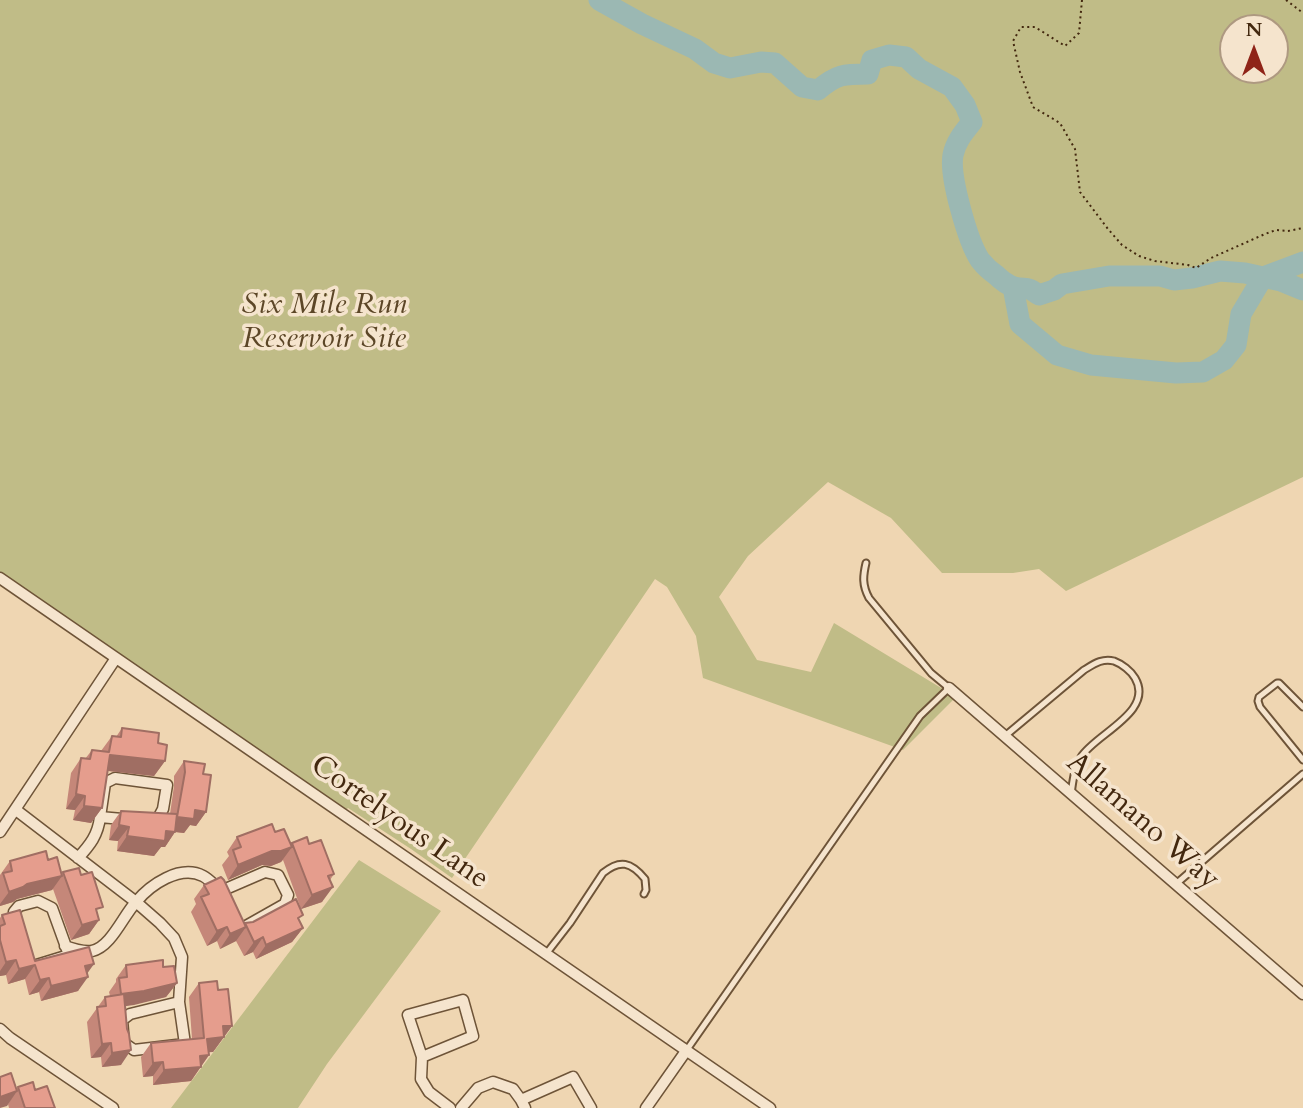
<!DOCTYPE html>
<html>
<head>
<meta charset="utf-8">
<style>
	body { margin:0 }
	#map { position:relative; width:1303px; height:1108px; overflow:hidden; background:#efd6b2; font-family:Cardo,serif }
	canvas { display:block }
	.north { position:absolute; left:1219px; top:14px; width:70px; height:70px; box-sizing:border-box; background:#f5e4cd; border:2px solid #ae9981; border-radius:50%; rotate:0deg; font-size:19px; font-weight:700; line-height:28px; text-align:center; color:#43280f }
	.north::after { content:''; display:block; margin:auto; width:24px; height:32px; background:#8f2418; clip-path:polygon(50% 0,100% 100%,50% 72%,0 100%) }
</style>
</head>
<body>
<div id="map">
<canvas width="1303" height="1108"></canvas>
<div class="north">N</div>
</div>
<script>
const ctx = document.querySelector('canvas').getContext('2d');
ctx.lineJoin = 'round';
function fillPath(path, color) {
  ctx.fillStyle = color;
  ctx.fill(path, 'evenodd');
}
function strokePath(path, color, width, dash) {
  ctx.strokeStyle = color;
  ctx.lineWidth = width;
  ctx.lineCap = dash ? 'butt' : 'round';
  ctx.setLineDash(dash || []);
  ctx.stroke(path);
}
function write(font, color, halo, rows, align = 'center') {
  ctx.font = font + ' Cardo,serif';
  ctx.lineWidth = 7;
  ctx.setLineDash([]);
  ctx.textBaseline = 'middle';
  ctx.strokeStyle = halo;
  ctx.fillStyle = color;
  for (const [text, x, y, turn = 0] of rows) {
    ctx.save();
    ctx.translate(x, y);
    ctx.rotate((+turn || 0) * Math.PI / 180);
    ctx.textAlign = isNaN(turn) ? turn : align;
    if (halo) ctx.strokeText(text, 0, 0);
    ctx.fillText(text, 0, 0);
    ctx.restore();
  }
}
const green = new Path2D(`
	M0 0H1303V477L1066 591 1039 569 1013 573H942L891 518 828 482 748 556 719 597 757 660 811 672 834 623 956 697 903 750 703 678 696 636 667 587 655 579 452 878 411 849 348 808 344 812 0 575ZM1233 28H1275V70H1233Z
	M359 860 441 911 327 1064 298 1108H171Z`);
const river = new Path2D(`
	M599 0 642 24 695 49 714 63 730 68 761 62 775 63 802 87 818 90C837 74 844 74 868 74L872 60 889 55 906 57 919 69 952 87 965 105 972 122C964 132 956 141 953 155 949 176 968 242 980 260 984 265 990 271 996 275 1000 279 1008 285 1014 287 1028 290 1025 285 1039 295L1054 290 1062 284 1109 276H1160L1174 280 1192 278 1220 271 1245 273 1281 281 1303 290
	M1013 287 1020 324 1057 355 1091 365 1176 373 1203 372 1224 360 1236 345 1241 314 1263 277 1303 262`);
const path = new Path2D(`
	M1082 0 1079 33 1065 46 1035 27H1021L1013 41 1020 72 1033 107 1060 123 1075 149 1080 192 1108 229 1122 245 1139 256 1155 261 1188 265 1196 268 1211 258 1265 234 1276 230 1288 231 1303 228
	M1286 0 1303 13`);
const service = new Path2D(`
	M1303 707 1279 683H1277L1259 697 1258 701 1260 707 1303 760
	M1005 736 1084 670C1094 664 1102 658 1114 661 1122 664 1131 671 1135 678 1155 712 1095 734 1081 757 1074 768 1073 781 1071 794
	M1176 884 1303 774
	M546 954 570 923 603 873C620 859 631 862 645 879L646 890 644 894
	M686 1051 920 716 949 688 931 673 869 598C862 585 863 576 866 563`);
const minor = new Path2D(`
	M0 578 770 1108
	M949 688 1303 994
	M115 778 167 785 163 809 156 822 100 817 105 783Z
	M16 810 136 902 160 923 174 938 182 957 179 1002
	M0 832 116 658
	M78 858C90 845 98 835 100 817
	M265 872 278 875 288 895 285 904 239 930 221 891Z
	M38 901 52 908 69 955 30 967 14 912 19 906Z
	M65 946C73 949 84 952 92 951 111 947 123 916 136 902 150 885 180 864 203 876 209 879 215 886 220 890
	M463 1000 473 1036 422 1057 408 1015Z
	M179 1002 185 1044 134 1050 124 1043 122 1020 130 1014Z
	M0 1029 10 1038 113 1108
	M422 1057 421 1079 429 1092 450 1108
	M461 1108 478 1088 493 1082 513 1089 521 1100
	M525 1108 521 1100 573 1077 591 1108
	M646 1108 686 1051`);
const wall = new Path2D(`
	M122 728 158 743 165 761 154 776 108 771 102 808 91 823 73 820 75 810 66 809 71 773 81 758 85 759 92 750 101 751 112 736 116 737Z
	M184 761 203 774 206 812 196 826 190 825 184 833 175 832 165 847H161L154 856 117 851 118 841 109 840 111 825 121 811 170 814 174 786V776Z
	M275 832 291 845 292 843 309 844 334 874 330 880 322 902 301 909 283 860 281 862 271 866 262 865 228 880 222 865 229 856 227 852 237 837Z
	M48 860 62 874 63 872 81 875 99 920 89 934 71 940 53 889 52 890 17 899 13 902 0 906V875L10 861Z
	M204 885 245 923 299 921 303 928 292 942 256 959 253 952 244 956 236 941 220 949 217 941 207 946 191 912 196 904 194 899Z
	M2 915 35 961 87 973 78 991 41 1001 39 992 29 995 25 979 8 984 6 975 0 976V918Z
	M126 965 163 967 177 983 166 997 125 1006 121 1065 102 1067 101 1057 91 1058 87 1022 105 997 110 996 109 992 116 982V979Z
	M199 983 218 990 232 1026 213 1052H208L209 1055 191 1081 153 1085V1076L143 1077 141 1057 151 1043 192 1039 189 997Z
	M18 1087 35 1090 55 1108H9L8 1104 7 1106Z`);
const shadedWall = new Path2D(`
	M110 755 165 761 154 776 100 770Z
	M76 794 85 796 75 810 66 809Z
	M84 806 102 808 91 823 73 820Z
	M195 810 206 812 196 826 190 825 184 833 167 831 177 817Z
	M119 825 129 827 118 841 109 840Z
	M166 831 175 832 165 847H161L154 856 117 851 127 836Z
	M292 847 281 862 271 866 262 865 228 880 238 865 272 851Z
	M62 876 52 890 17 899 13 902 0 906V904L9 892 27 884Z
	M333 887 322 902 301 909 312 895Z
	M99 920 89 934 71 940 82 925Z
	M227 927 217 941 207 946 217 931Z
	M246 927 236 941 220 949 230 934Z
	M303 928 292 942 256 959 266 945Z
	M263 937 253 952 244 956 254 942Z
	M16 960 6 975 0 976V971L6 962Z
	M94 964 84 978 88 977 78 991 41 1001 51 986 85 966Z
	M35 965 25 979 8 984 19 969Z
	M49 978 39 992 29 995 40 980Z
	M177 983 166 997 134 1005 111 1008 121 994Z
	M223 1026H232L213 1052 197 1053 207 1039Z
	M111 1043 101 1057 91 1058 102 1044Z
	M131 1050 121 1065 102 1067 112 1053Z
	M209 1055 191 1081 153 1085 164 1070 200 1056Z
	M163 1062 153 1076 143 1077 153 1063Z
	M17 1091 7 1106 0 1108V1097Z`);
const building = new Path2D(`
	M122 728 159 733 158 743 167 745 165 761 110 755 102 808 84 806 85 796 76 794 81 758 90 759 92 750 109 752 112 736 121 737Z
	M184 761 205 764 203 774 211 775 206 812 195 810 194 819 177 817 185 772Z
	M121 811 177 814 175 832 166 831 165 841 127 836 129 827 119 825Z
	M272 824 275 832 284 829 292 847 281 851H272L238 865 233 850 241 847 237 837Z
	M307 837 309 844 321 840 334 874 328 876 333 887 312 895 292 843Z
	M46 851 48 860 57 857 62 876 27 884 23 887 9 892 3 873 12 871 10 861Z
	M79 868 81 875 92 872 103 907 96 909 99 920 82 925 63 872Z
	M221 877 224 880 246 927 230 934 227 927 217 931 201 897 209 894 204 885Z
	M296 899 303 915 298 918 303 928 266 945 263 937 254 942 245 923 253 922Z
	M20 910 35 961 89 947 94 964 85 966 88 977 51 986 49 978 40 980 35 965 19 969 16 960 6 962 0 940V926L5 924 2 915Z
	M163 960V967L174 966 177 983 144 991 121 994 119 978 127 977 126 965Z
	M217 981 218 990 228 989 232 1026H223L224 1037 207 1039 209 1055 200 1056 201 1067 164 1070 163 1062 153 1063 151 1043 204 1038 199 983Z
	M124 994 127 1029 129 1034 131 1050 112 1053 111 1043 102 1044 97 1007 106 1006 105 997Z
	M11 1073 17 1091 0 1097V1077Z
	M33 1082 35 1090 47 1086 55 1108H25L18 1087Z`);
const parkNames = [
	["Six Mile Run",324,306],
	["Reservoir Site",324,340]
];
const streetNames = [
	["Allamano Way",1142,822,41],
	["Cortelyous Lane",399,823,35]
];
fillPath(green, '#c0bc87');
strokePath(river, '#9bb8b3', 21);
strokePath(service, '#6e5438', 9);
strokePath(minor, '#6e5438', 13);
strokePath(path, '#43280f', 2, [2, 3.5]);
strokePath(service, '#f5e4cd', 5);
strokePath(minor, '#f5e4cd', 10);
fillPath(wall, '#c58779');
fillPath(shadedWall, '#a06e63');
fillPath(building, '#e59d8d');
strokePath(building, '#a06e63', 2);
write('italic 30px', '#5c4627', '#f5e4cd', parkNames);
write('30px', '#43280f', '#f5e4cd', streetNames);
</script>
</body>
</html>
